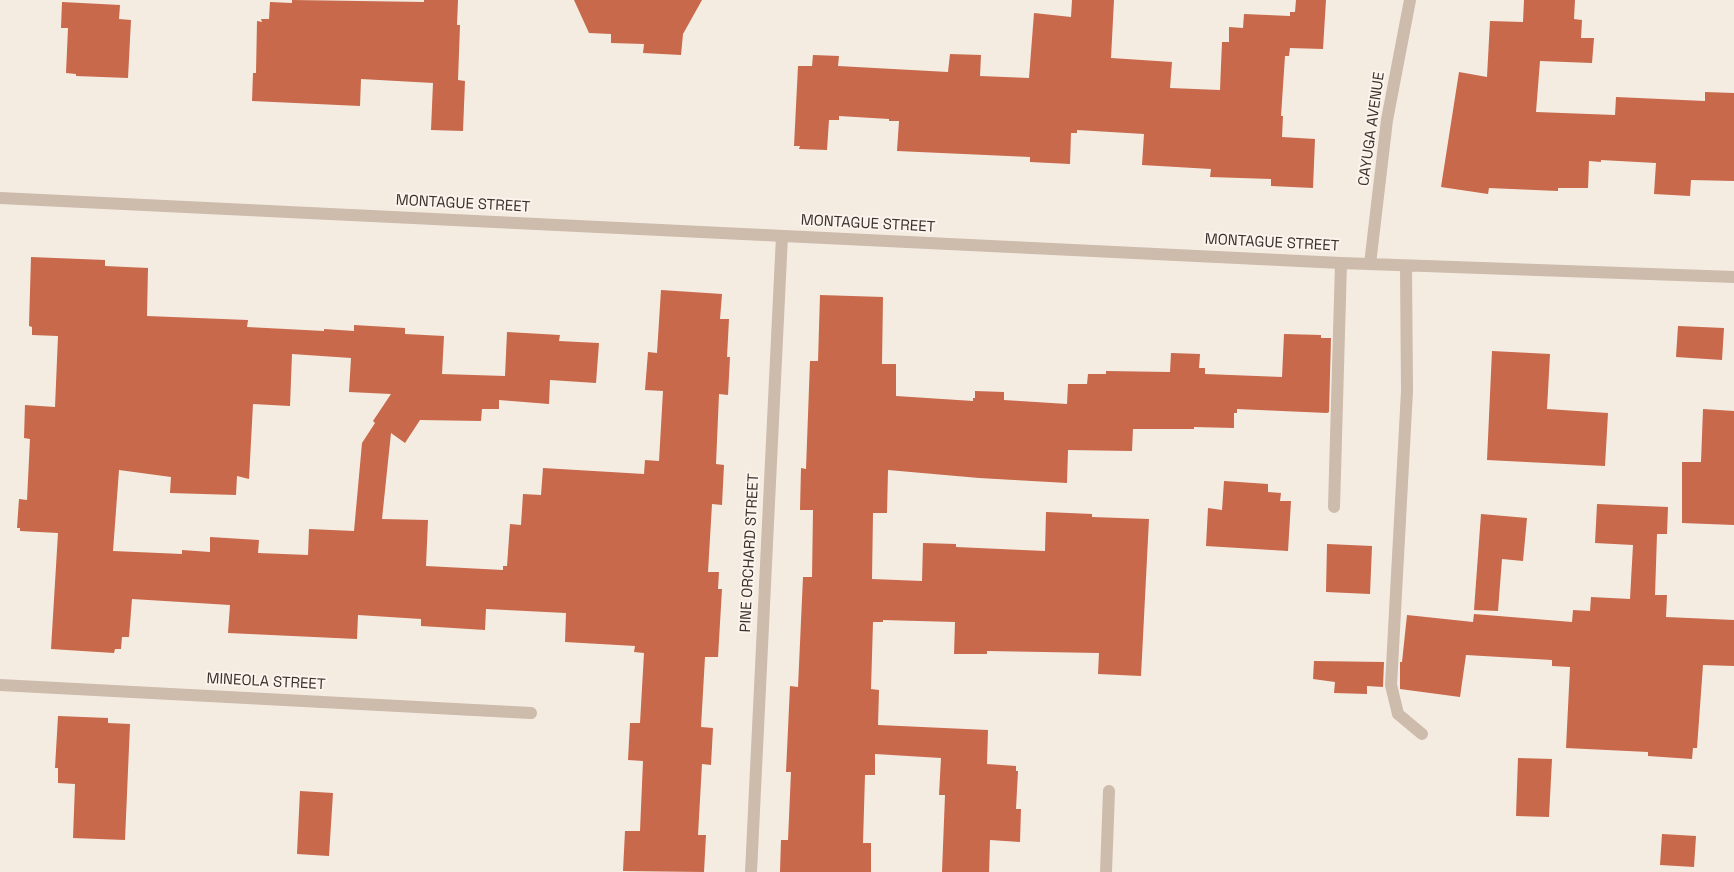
<!DOCTYPE html>
<html>
<head>
<meta charset="utf-8">
<style>
	body { margin:0 }
	canvas { display:block; background:#f4ebe1 }
</style>
</head>
<body>
<canvas width="1734" height="872"></canvas>
<script>
const ctx = document.querySelector('canvas').getContext('2d');
ctx.lineJoin = 'round';
function fillPath(path, color) {
  ctx.fillStyle = color;
  ctx.fill(path, 'evenodd');
}
function strokePath(path, color, width, dash) {
  ctx.strokeStyle = color;
  ctx.lineWidth = width;
  ctx.lineCap = dash ? 'butt' : 'round';
  ctx.setLineDash(dash || []);
  ctx.stroke(path);
}
function write(font, color, halo, rows, align = 'center') {
  ctx.font = font + ' "Space Grotesk",sans-serif';
  ctx.lineWidth = 4;
  ctx.setLineDash([]);
  ctx.textBaseline = 'middle';
  ctx.strokeStyle = halo;
  ctx.fillStyle = color;
  for (const [text, x, y, turn = 0] of rows) {
    ctx.save();
    ctx.translate(x, y);
    ctx.rotate((+turn || 0) * Math.PI / 180);
    ctx.textAlign = isNaN(turn) ? turn : align;
    if (halo) ctx.strokeText(text, 0, 0);
    ctx.fillText(text, 0, 0);
    ctx.restore();
  }
}
const building = new Path2D(`
	M292 0 424 2V0H458L457 25H460L458 80 465 81 463 131 431 130 433 83 361 79 360 106 252 101 253 73H256L257 21 262 22 261 19H269L270 2 292 3Z
	M574 0H702L683 34 681 55 643 53 644 44 611 43V34L589 33Z
	M1072 0H1114L1111 58 1172 62 1170 88 1220 90 1222 42H1229V27L1243 28 1244 14 1290 16V12H1295L1296 0H1326L1323 49 1290 48 1289 56H1285L1281 116H1283L1282 137 1315 139 1313 188 1271 186V179L1210 177 1211 169 1142 165 1144 134 1077 130V133H1071L1070 164 1030 162V157L897 151 899 121H889V119L839 116V120H829L827 150 799 149 800 146H794L798 66H812L813 55 839 56 838 66 948 72 950 54 981 55 980 76 1029 78 1034 13 1071 17Z
	M1524 0H1575L1574 19 1582 20 1581 38H1594L1592 63 1540 61 1536 112 1615 115 1616 97 1705 101V92L1734 93V181L1691 180 1690 196 1654 194 1656 163 1601 160V162L1589 161 1588 188H1558V191L1489 188 1488 194 1441 187 1459 72 1487 77 1490 21 1523 22Z
	M62 2 120 5 119 19 131 20 128 78 76 76V74L66 73 68 28H61Z
	M31 257 105 260V266L148 268 147 316 248 320 247 327 324 331V329L354 331V325L405 328V334L444 336 442 374 505 376 507 332 560 335 559 341 599 343 596 383 550 380 549 404 499 400V409H482L481 421 420 420 405 443 391 433 382 519 428 520 426 566 503 570V566H507L510 524 521 525 523 494 541 495 543 468 644 474 645 460 659 461 663 391 645 390 648 352 657 353 661 290 722 294 720 319H729L727 357H730L728 395 719 394 716 464 724 465 722 505 712 504 708 572H719L718 589H722L718 657H705L701 727 713 728 711 765 702 764 698 835H706L704 872 623 871 625 831H640L643 761 628 760 630 723H640L644 653 634 652 635 646 565 642 566 613 486 609 485 630 421 626V619L358 615 357 639 228 633 230 605 132 599 129 637H122L121 649H115L114 653 51 649 58 533 20 531V528H17L19 499 27 500 30 439 24 438 25 405 55 407 58 336 32 335V327L29 326ZM292 354 351 358 349 392 391 394 373 421 375 423 362 443 354 531 309 529 308 555 258 553 259 540 210 537V552L182 550V554L113 551 119 470 171 477 170 493 236 495 237 476 249 479 253 404 290 406Z
	M820 295 883 297 882 364H896V396L973 401V398H975V391L1004 392V400L1067 404 1068 384H1087L1088 374H1106V371L1170 372 1171 353 1200 354 1199 368H1205V374L1282 377 1284 334 1321 335V338H1331L1329 412 1327 413 1237 409V413H1234V428L1194 427V429H1133L1132 451 1068 450 1067 483 979 478 888 470 887 513H873L872 579 922 581 923 543 956 544V547L1045 551 1046 512 1092 514V517L1149 519 1141 676 1098 674 1099 653 987 651V654H954L955 622 883 620V622H873L871 689 879 690 878 725 988 730 987 764 1016 766V771H1018L1016 809H1021L1020 842 990 840 989 872H942L945 795H939L941 758 875 754V775H865L863 843H871V872H780L781 840H788L791 772H786L790 686 798 687 803 577H812L813 510H800L801 468 806 469 810 361H818Z
	M1678 326 1724 328 1722 360 1676 357Z
	M1492 351 1550 354 1547 409 1608 413 1605 466 1487 460Z
	M1703 409 1734 411V525L1682 523V462H1701Z
	M1224 481 1268 484V492L1281 493 1280 501H1291L1288 551 1206 546 1208 508 1222 510Z
	M1597 504 1668 507 1667 534H1657L1655 595H1667L1666 617 1734 620V666L1703 665 1697 748H1693L1692 759 1648 756V752L1566 748 1570 667 1552 666V660L1466 655 1460 697 1400 689V662H1402L1407 615 1473 622 1474 614 1572 622 1573 610 1590 611 1591 597 1630 599 1633 545 1595 543Z
	M1481 514 1527 518 1523 561 1502 559 1498 611 1474 610Z
	M1327 544 1372 546 1370 594 1326 592Z
	M1314 661 1384 662 1383 687 1367 686V694L1334 693 1335 682 1313 679Z
	M58 716 108 718V723L130 724 125 840 73 838 75 784 58 783V768H55Z
	M1518 758 1552 759 1549 817 1516 816Z
	M300 791 333 793 329 856 297 854Z
	M1662 834 1696 836 1694 867 1660 865Z`);
const minor = new Path2D(`
	M0 198 1341 263 1734 277
	M1370 264 1387 120 1410 0
	M1406 266 1407 391 1391 685 1398 714 1422 734
	M1334 507 1341 263
	M0 685 531 713
	M751 872 782 236
	M1106 872 1109 791`);
const streetNames = [
	["CAYUGA AVENUE",1372,129,-82],
	["MONTAGUE STREET",463,204,3],
	["MONTAGUE STREET",868,224,3],
	["MONTAGUE STREET",1272,243,3],
	["PINE ORCHARD STREET",750,553,-87],
	["MINEOLA STREET",266,682,3]
];
fillPath(building, '#c8694b');
strokePath(minor, '#cdbbac', 12);
write('15px', '#3b302b', '#fbf5ee', streetNames);
</script>
</body>
</html>
